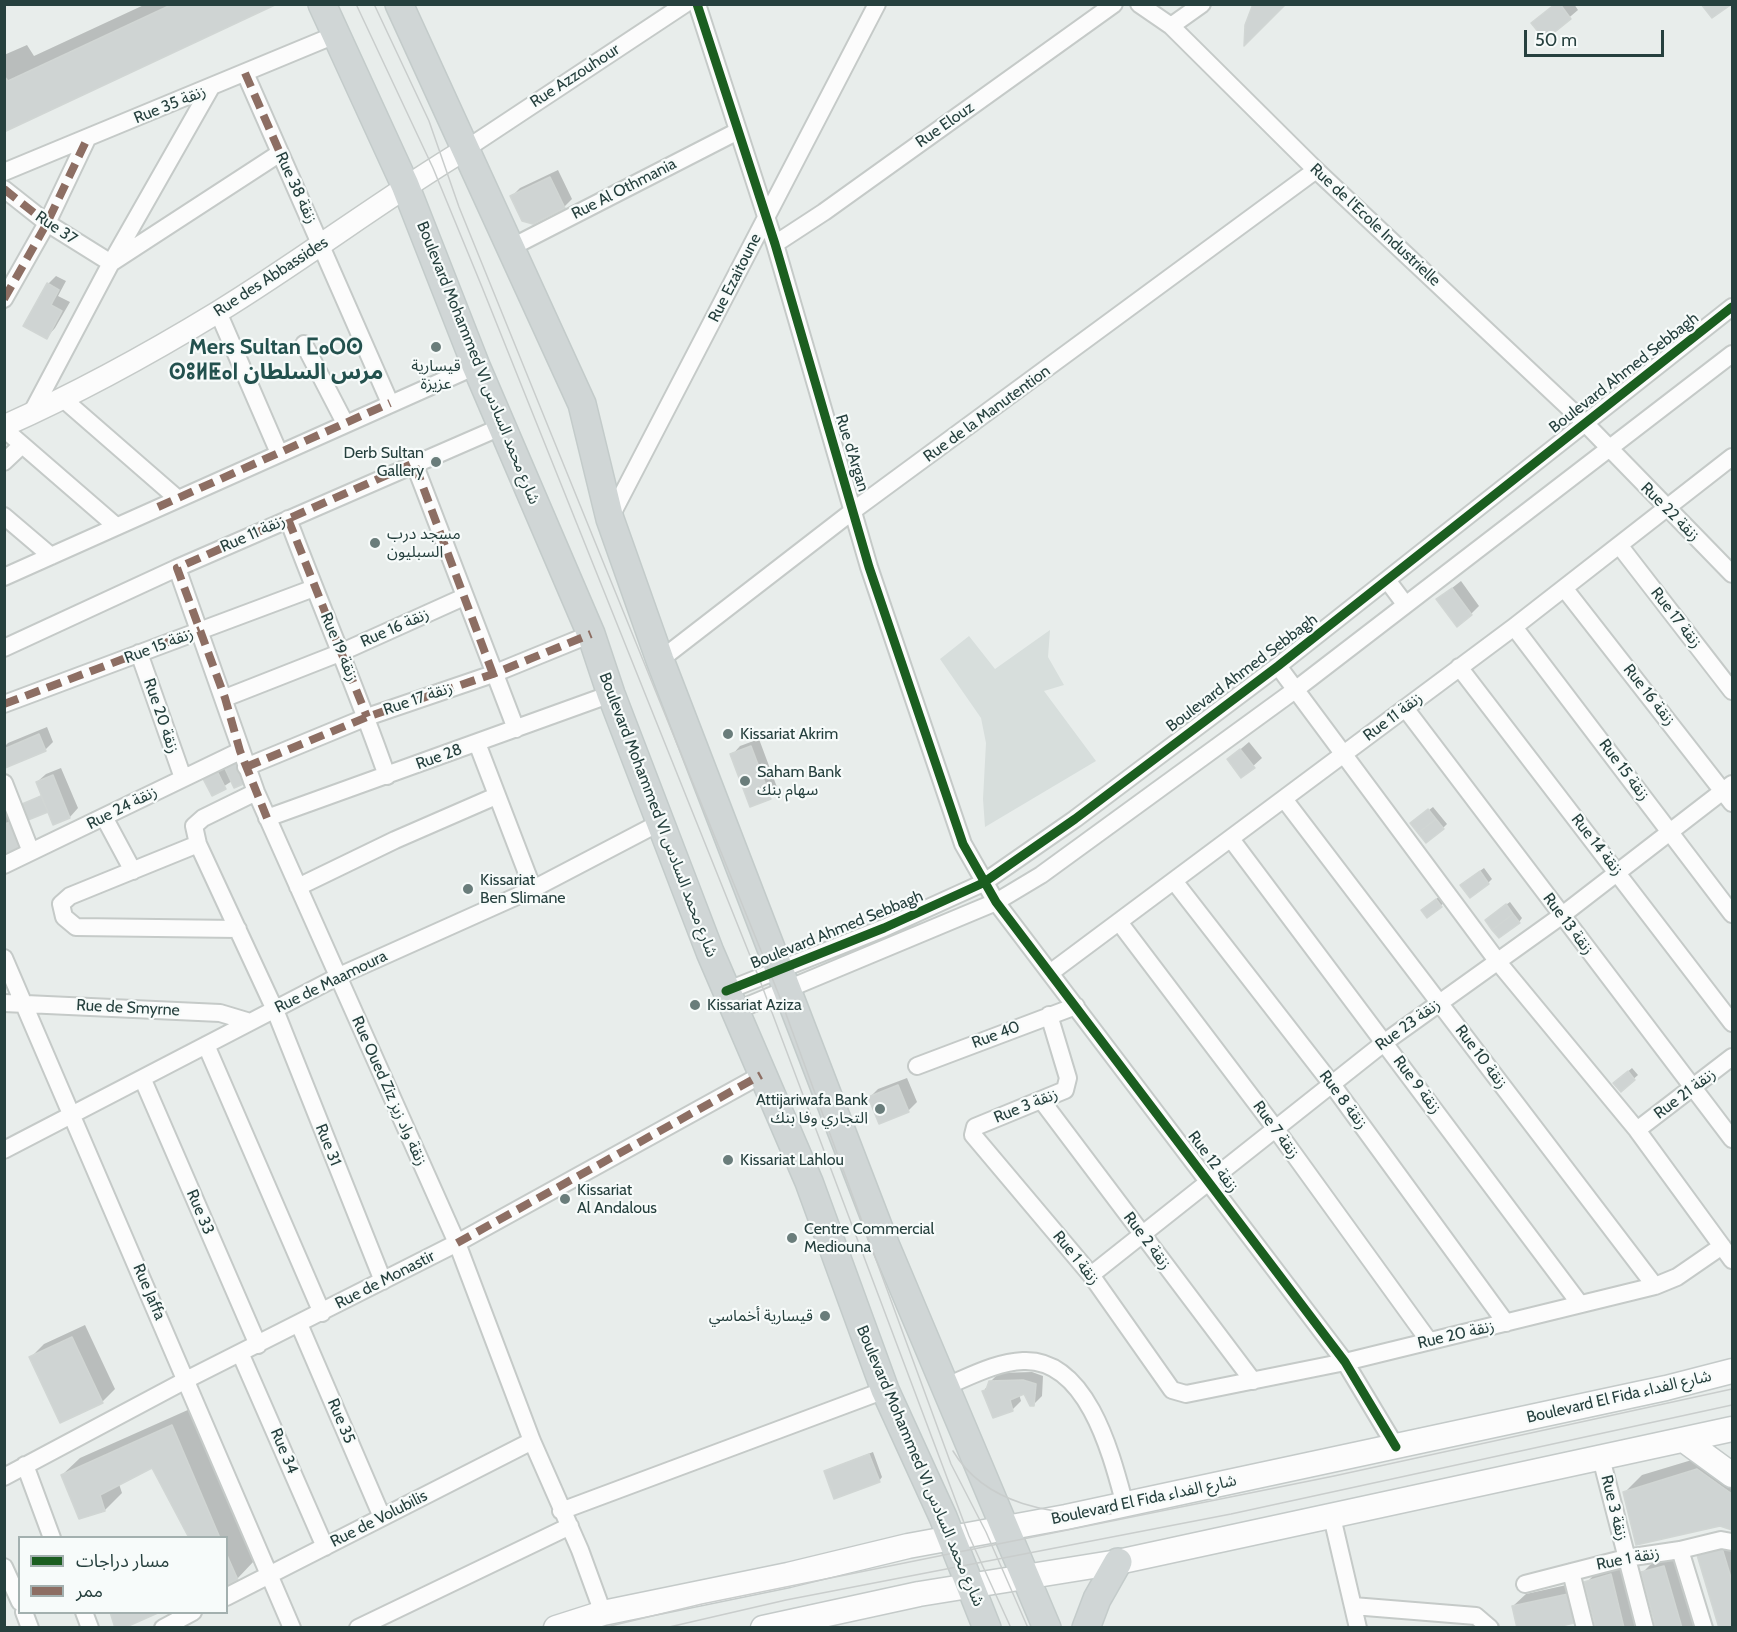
<!DOCTYPE html>
<html>
<head>
<meta charset="utf-8">
<style>
	body { margin:0 }
	#map { position:relative; width:1737px; height:1632px; overflow:hidden; background:#e8edeb; font-family:Cabin,"Noto Sans Arabic",sans-serif }
	canvas { display:block }
	.frame { position:absolute; inset:0; border:6px solid #26403e; pointer-events:none }
	.legend { position:absolute; left:18px; top:1536px; width:210px; height:78px; box-sizing:border-box; background:#f7fbfa; border:2px solid #a3b0af; margin:0; padding:8px 10px; list-style:none; font-size:18px; color:#26403e }
	.legend li { display:flex; align-items:center; gap:12px; height:30px }
	.legend b { width:30px; border:2px solid #a3b0af }
	.scale { position:absolute; left:1524px; top:30px; width:140px; height:27px; box-sizing:border-box; border:3px solid #26403e; border-top:0; padding-left:8px; font-size:18px; line-height:21px; white-space:nowrap; color:#26403e; -webkit-text-stroke:4px #f7fbfa; paint-order:stroke }
</style>
</head>
<body>
<div id="map">
<canvas width="1737" height="1632"></canvas>
<div class="frame"></div>
<ul class="legend">
<li><b style="height:8px;background:#1b5e20"></b>مسار دراجات</li>
<li><b style="height:8px;background:#8d6e63"></b>ممر</li>
</ul>
<div class="scale">50 m</div>
</div>
<script>
const ctx = document.querySelector('canvas').getContext('2d');
ctx.lineJoin = 'round';
function fillPath(path, color) {
  ctx.fillStyle = color;
  ctx.fill(path, 'evenodd');
}
function strokePath(path, color, width, dash) {
  ctx.strokeStyle = color;
  ctx.lineWidth = width;
  ctx.lineCap = dash ? 'butt' : 'round';
  ctx.setLineDash(dash || []);
  ctx.stroke(path);
}
function write(font, color, halo, rows, align = 'center') {
  ctx.font = font + ' Cabin,"Noto Sans Arabic","Noto Sans Tifinagh",sans-serif';
  ctx.lineWidth = 4.5;
  ctx.setLineDash([]);
  ctx.textBaseline = 'middle';
  ctx.strokeStyle = halo;
  ctx.fillStyle = color;
  for (const [text, x, y, turn = 0] of rows) {
    ctx.save();
    ctx.translate(x, y);
    ctx.rotate((+turn || 0) * Math.PI / 180);
    ctx.textAlign = isNaN(turn) ? turn : align;
    if (halo) ctx.strokeText(text, 0, 0);
    ctx.fillText(text, 0, 0);
    ctx.restore();
  }
}
const built = new Path2D(`
	M1050 630 1048 657 1064 685 1044 691 1096 761 985 827 983 799 986 743 981 718 940 659 969 636 995 669Z`);
const shadow = new Path2D(`
	M146 4H273L4 130V55L27 45 34 56Z
	M1555 4H1574L1578 10 1545 38Z
	M558 170 572 199 564 207 512 196 520 188Z
	M56 276 66 281 58 296 70 302 55 328 47 337 48 284Z
	M1461 581 1479 606 1471 614 1438 599Z
	M47 727 53 742 45 750 4 767V747L8 743Z
	M759 739 778 790 770 798 732 755 740 746Z
	M1249 742 1262 758 1242 776 1229 759Z
	M233 754 232 781 212 794 203 775Z
	M61 768 78 808 70 817 54 823 48 809 24 804 42 795 37 782 46 774Z
	M4 771 18 809 8 819 19 815 4 852Z
	M1433 807 1447 824 1443 828 1416 820Z
	M1484 868 1492 879 1488 883 1466 881Z
	M1440 896 1445 902 1428 916 1426 907Z
	M1510 902 1522 918 1519 922 1490 916Z
	M1632 1068 1638 1075 1621 1090 1619 1079Z
	M907 1078 917 1102 909 1110 880 1122 870 1097 878 1089Z
	M85 1325 115 1389 102 1402 31 1357 44 1344Z
	M1032 1372 1043 1376 1042 1396 1034 1404 1025 1392 1019 1394 1021 1401 1013 1409 994 1416 983 1392 990 1382 999 1373Z
	M190 1409 254 1561 237 1579 226 1583V1538H191L153 1466 119 1484 122 1493 105 1510 62 1475 80 1458Z
	M873 1452 882 1477 879 1481 825 1471Z
	M1715 1453 1732 1465V1528L1625 1492 1642 1475Z
	M1732 1537V1628H1721L1699 1556 1712 1543Z
	M1677 1554 1698 1628H1658L1642 1573 1655 1560Z
	M1623 1562 1640 1628H1598L1586 1583 1599 1570Z
	M1580 1582 1586 1609 1573 1622 1513 1606 1526 1594Z`);
const building = new Path2D(`
	M173 4H277L4 132V76L8 81Z
	M1253 4H1286L1244 46 1245 25Z
	M1555 4H1560L1571 19 1545 40 1531 23Z
	M1701 4H1732L1712 18Z
	M550 177 565 208 533 224 522 221 510 196Z
	M47 283 59 290 51 305 62 311 47 339 23 326Z
	M1452 588 1472 615 1457 627 1436 599Z
	M39 734 46 751 5 768 4 749Z
	M751 746 771 799 750 807 730 754Z
	M1240 749 1255 768 1241 778 1227 759Z
	M237 756 248 782 234 788 222 762Z
	M215 767 226 789 212 796 201 775Z
	M53 775 70 818 53 825 36 782Z
	M41 796 48 812 28 820 22 804Z
	M1428 809 1436 819 1418 833 1410 823Z
	M1436 819 1444 829 1426 843 1418 833Z
	M11 822 21 847 4 854V824Z
	M1480 871 1489 884 1470 898 1460 885Z
	M1436 899 1442 907 1427 918 1421 910Z
	M1506 904 1513 914 1492 930 1485 920Z
	M1513 914 1520 923 1499 938 1492 930Z
	M1628 1071 1635 1080 1621 1092 1613 1083Z
	M898 1085 909 1112 879 1124 868 1097Z
	M72 1337 103 1403 60 1423 29 1357Z
	M1023 1380 1036 1384 1034 1406H1030L1024 1394 1010 1400 1013 1411 993 1418 982 1391 986 1390 989 1381Z
	M172 1425 220 1538H189L152 1468 100 1495 105 1511 79 1519 61 1475Z
	M869 1454 880 1482 834 1499 824 1471Z
	M1697 1469 1732 1494V1530L1720 1526 1636 1545 1623 1492Z
	M1722 1548 1732 1581V1628H1719L1697 1555Z
	M226 1553 238 1580 226 1585Z
	M1664 1566 1682 1628H1656L1641 1572Z
	M1611 1574 1624 1628H1596L1584 1582Z
	M1568 1594 1574 1623 1553 1628H1517L1512 1606Z
	M110 1612H160L124 1628H115Z`);
const minor = new Path2D(`
	M697 4 775 244 869 567 963 844 996 902 1345 1362 1396 1447
	M1139 4 1171 26 1316 170 1584 422 1732 574
	M1171 26 1202 4
	M245 73 390 403
	M466 149 685 4
	M4 172 335 35
	M4 189 47 223 111 263 280 153
	M775 244 824 212 1114 4
	M510 248 738 131
	M4 299 47 223 87 139
	M218 312 279 453
	M304 344 345 423
	M62 398 178 499
	M31 414 111 263 210 89
	M4 429 116 526
	M4 462 22 445
	M414 463 516 729
	M4 516 51 556
	M610 518 877 4
	M288 519C320 605 357 689 387 776
	M1619 545 1732 691
	M177 568 256 792 457 1243 532 1441 580 1550 603 1613
	M4 577 476 366
	M1387 580 1405 604
	M1564 588 1732 803
	M1514 627 1732 914
	M4 648 177 568 503 426
	M139 653 183 778
	M660 660 854 510 1316 170
	M1278 666 1498 962 1637 1130 1732 1260
	M1459 667 1732 1023
	M225 698 342 652 464 597
	M4 704 314 588
	M1405 708 1732 1139
	M477 743 533 889
	M246 767 367 717 493 674 591 634
	M4 783 31 852
	M256 792 203 818 194 826 198 844 275 1010 383 1281
	M1284 799 1655 1286
	M104 817 133 871
	M267 818 611 694
	M1231 839 1580 1304
	M198 844 70 896 61 904 64 917 76 927 238 929
	M4 865 240 751
	M1174 881 1331 1083 1506 1323
	M298 887 395 840 496 796
	M1119 922 1275 1128 1429 1341
	M4 958 292 1628
	M1050 973 1514 627 1732 457
	M726 991 884 928 983 883 1075 819 1278 666 1732 307
	M4 1003 220 1013 250 1022
	M735 1011 996 902 1041 875 1295 690 1732 354
	M1049 1015 1068 1078 1065 1090 975 1127 973 1135 1091 1275 1172 1390 1186 1394 1345 1362 1655 1286 1677 1277 1722 1246
	M206 1045 322 1313
	M917 1066 1076 1006
	M143 1080 258 1345
	M1042 1101 1253 1381
	M1637 1130 1732 1057
	M4 1150 339 976 533 889 661 822
	M1091 1275 1385 1042 1561 916 1732 784
	M299 1324 382 1517
	M241 1355 325 1547
	M944 1387C969 1377 996 1362 1023 1361 1088 1358 1112 1457 1125 1505
	M1601 1458 1645 1628
	M25 1465 52 1538
	M4 1477 186 1380 457 1243 761 1075
	M561 1511 885 1390
	M1332 1517 1358 1628
	M1680 1550 1704 1628
	M4 1567 20 1602
	M1571 1572 1585 1628
	M1525 1584 1626 1558 1680 1550 1721 1540 1732 1542
	M226 1597 532 1441
	M1353 1606 1476 1616 1490 1628
	M24 1612 30 1628
	M84 1612 90 1628
	M163 1628 193 1612
	M358 1628 570 1526`);
const tertiary = new Path2D(`
	M4 426C78 393 149 354 218 312 303 260 381 200 466 149`);
const secondary = new Path2D(`
	M1684 1440 1732 1475
	M556 1628 603 1613 788 1575 908 1546 1066 1517 1666 1388 1732 1371
	M763 1628 919 1594 1118 1562 1732 1429`);
const primary = new Path2D(`
	M322 4 405 185 476 366 591 634 611 694 710 952 809 1182 885 1390 943 1517 987 1628
	M399 4 582 404 610 519 660 660 885 1244 1047 1628
	M1086 1628 1097 1599 1118 1562`);
const tram = new Path2D(`
	M356 4 433 168 482 287 759 978 969 1536 1011 1628
	M374 4 429 121 459 207 779 995 951 1464 986 1532 1028 1628
	M953 1451C985 1505 1054 1516 1111 1514
	M602 1628 702 1604 1334 1476 1732 1389
	M665 1628 786 1600 1231 1514 1732 1405`);
const quiet = new Path2D(`
	M245 73 280 153
	M4 189 47 223
	M4 299 47 223 87 139
	M158 507 390 403
	M288 519 367 717
	M4 704 200 630
	M246 767 367 717 493 674 591 634
	M267 818 240 751 225 698 177 568 414 463 493 674
	M457 1243 761 1075`);
const cycleway = new Path2D(`
	M697 4 775 244 869 567 963 844 996 902 1345 1362 1396 1447
	M726 991 884 928 983 883 1075 819 1278 666 1732 307`);
const markers = [
	[436,347,6,"#6a7d7b"],
	[436,462,6,"#6a7d7b"],
	[375,543,6,"#6a7d7b"],
	[728,734,6,"#6a7d7b"],
	[745,781,6,"#6a7d7b"],
	[468,889,6,"#6a7d7b"],
	[695,1005,6,"#6a7d7b"],
	[880,1109,6,"#6a7d7b"],
	[728,1160,6,"#6a7d7b"],
	[565,1199,6,"#6a7d7b"],
	[792,1238,6,"#6a7d7b"],
	[825,1316,6,"#6a7d7b"]
];
const streetNames = [
	["Rue Azzouhour",575,76,-33],
	["Rue 35 زنقة",170,105,-22],
	["Rue Elouz",945,125,-35],
	["Rue 38 زنقة",296,188,65],
	["Rue Al Othmania",624,189,-27],
	["Rue de l'Ecole Industrielle",1375,225,43],
	["Rue 37",56,228,34],
	["Rue des Abbassides",271,277,-33],
	["Rue Ezaitoune",735,278,-63],
	["Boulevard Mohammed VI شارع محمد السادس",478,363,68],
	["Boulevard Ahmed Sebbagh",1624,373,-38],
	["Rue de la Manutention",987,414,-36],
	["Rue d'Argan",852,453,73],
	["Rue 22 زنقة",1670,512,45],
	["Rue 11 زنقة",253,534,-24],
	["Rue 17 زنقة",1676,618,52],
	["Rue 16 زنقة",395,628,-24],
	["Rue 15 زنقة",159,646,-21],
	["Rue 19 زنقة",339,647,67],
	["Boulevard Ahmed Sebbagh",1242,673,-37],
	["Rue 16 زنقة",1649,695,52],
	["Rue 17 زنقة",418,699,-19],
	["Rue 20 زنقة",161,716,71],
	["Rue 11 زنقة",1393,717,-37],
	["Rue 28",439,757,-20],
	["Rue 15 زنقة",1624,770,53],
	["Rue 24 زنقة",122,808,-27],
	["Boulevard Mohammed VI شارع محمد السادس",658,815,69],
	["Rue 14 زنقة",1597,845,52],
	["Rue 13 زنقة",1568,924,53],
	["Boulevard Ahmed Sebbagh",837,930,-22],
	["Rue de Maamoura",331,982,-26],
	["Rue de Smyrne",128,1008,3],
	["Rue 23 زنقة",1408,1025,-36],
	["Rue 40",996,1035,-21],
	["Rue 10 زنقة",1481,1057,53],
	["Rue 9 زنقة",1417,1085,53],
	["Rue Oued Ziz زنقة واد زيز",389,1091,66],
	["Rue 21 زنقة",1685,1094,-37],
	["Rue 8 زنقة",1343,1100,53],
	["Rue 3 زنقة",1026,1106,-22],
	["Rue 7 زنقة",1276,1130,54],
	["Rue 31",328,1145,68],
	["Rue 12 زنقة",1213,1162,53],
	["Rue 33",200,1212,67],
	["Rue 2 زنقة",1147,1241,53],
	["Rue 1 زنقة",1076,1258,51],
	["Rue de Monastir",385,1280,-27],
	["Rue Jaffa",149,1292,67],
	["Rue 20 زنقة",1456,1335,-13],
	["Boulevard El Fida شارع الفداء",1619,1397,-13],
	["Rue 35",341,1421,67],
	["Rue 34",284,1451,67],
	["Boulevard Mohammed VI شارع محمد السادس",920,1466,67],
	["Boulevard El Fida شارع الفداء",1144,1500,-12],
	["Rue 3 زنقة",1614,1508,76],
	["Rue de Volubilis",379,1519,-27],
	["Rue 1 زنقة",1628,1559,-11]
];
const poiNames = [
	["قيسارية",436,366,"center"],
	["عزيزة",436,384,"center"],
	["Derb Sultan",424,453,"right"],
	["Gallery",424,471,"right"],
	["مسجد درب",387,534],
	["السبليون",387,552],
	["Kissariat Akrim",740,734],
	["Saham Bank",757,772],
	["سهام بنك",757,790],
	["Kissariat",480,880],
	["Ben Slimane",480,898],
	["Kissariat Aziza",707,1005],
	["Attijariwafa Bank",868,1100,"right"],
	["التجاري وفا بنك",868,1118,"right"],
	["Kissariat Lahlou",740,1160],
	["Kissariat",577,1190],
	["Al Andalous",577,1208],
	["Centre Commercial",804,1229],
	["Mediouna",804,1247],
	["قيسارية أخماسي",813,1316,"right"]
];
const districtNames = [
	["Mers Sultan ⵎⴰⵔⵙ",276,348],
	["ⵙⵓⵍⵟⴰⵏ مرس السلطان",276,373]
];
fillPath(built, '#d7dedc');
fillPath(shadow, '#0003');
fillPath(building, '#cfd4d3');
strokePath(building, '#d1d6d4', 1.5);
strokePath(minor, '#c5cac8', 20);
strokePath(tertiary, '#c5cac8', 24);
strokePath(secondary, '#c4cac9', 27);
strokePath(primary, '#c3cbca', 30);
strokePath(minor, '#fcfcfc', 16);
strokePath(tertiary, '#fcfcfc', 21);
strokePath(secondary, '#fcfcfc', 24);
strokePath(primary, '#d0d6d6', 27);
strokePath(tram, '#c9cdcc', 1.5);
strokePath(quiet, '#8d6e63', 8, [15, 8]);
strokePath(cycleway, '#1b5e20', 9);
for (const [x, y, r, color] of markers) {
  const dot = new Path2D();
  dot.arc(x, y, r, 0, 2 * Math.PI);
  ctx.fillStyle = color;
  ctx.fill(dot);
  strokePath(dot, '#f7fbfa', 2);
}
write('16px', '#26403e', '#f7fbfa', streetNames);
write('16px', '#26403e', '#f7fbfa', poiNames, 'left');
write('bold 22px', '#23514e', '#f7fbfa', districtNames);
</script>
</body>
</html>
